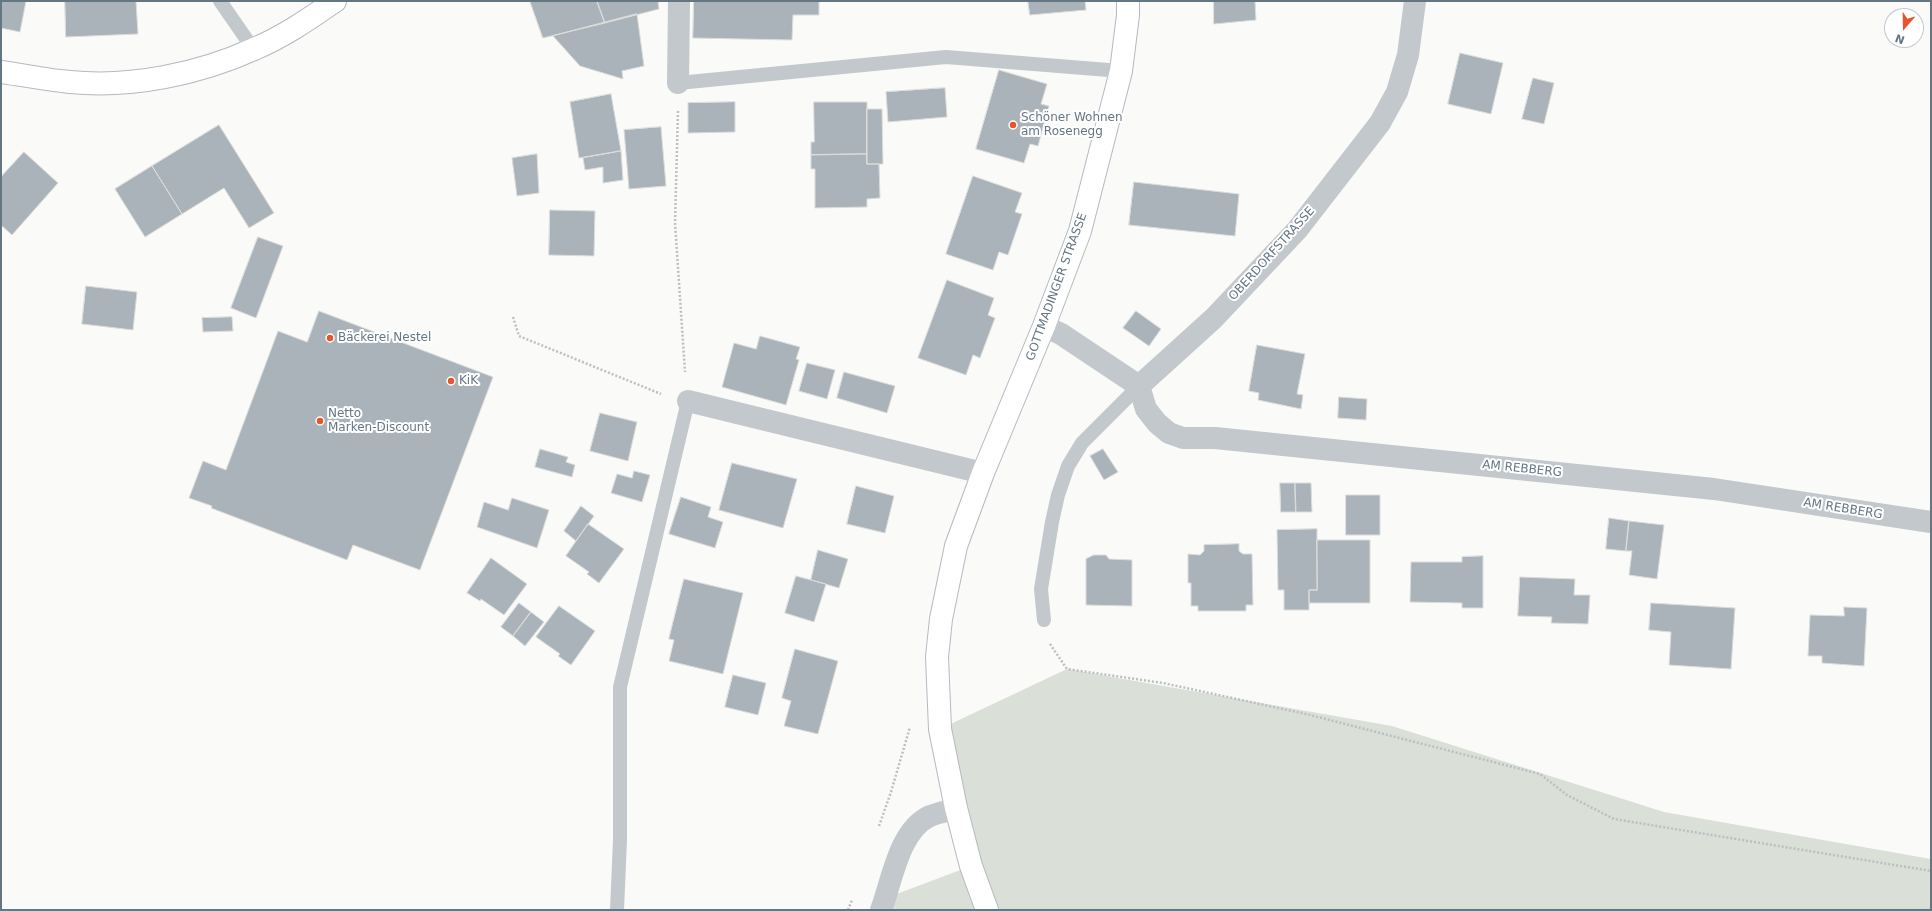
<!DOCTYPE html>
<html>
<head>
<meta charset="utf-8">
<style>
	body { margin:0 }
	#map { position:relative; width:1932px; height:911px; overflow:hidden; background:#fafaf8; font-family:"DejaVu Sans",sans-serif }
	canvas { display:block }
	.frame { position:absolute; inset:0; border:2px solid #657683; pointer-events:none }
	.north { position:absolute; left:1884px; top:8px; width:40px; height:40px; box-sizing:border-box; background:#fff; border:1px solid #c1c8cd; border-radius:50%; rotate:200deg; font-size:11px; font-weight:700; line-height:16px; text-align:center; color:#657683 }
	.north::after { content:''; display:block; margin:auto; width:14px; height:18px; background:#e4572e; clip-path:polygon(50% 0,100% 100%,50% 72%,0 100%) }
</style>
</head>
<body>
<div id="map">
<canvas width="1932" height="911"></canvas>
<div class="frame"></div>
<div class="north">N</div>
</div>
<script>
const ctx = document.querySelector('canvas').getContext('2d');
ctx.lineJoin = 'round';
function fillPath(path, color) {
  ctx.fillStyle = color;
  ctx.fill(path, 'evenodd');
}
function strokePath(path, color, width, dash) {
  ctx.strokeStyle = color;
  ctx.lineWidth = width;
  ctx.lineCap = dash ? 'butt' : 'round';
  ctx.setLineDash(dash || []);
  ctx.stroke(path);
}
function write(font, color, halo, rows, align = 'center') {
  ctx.font = font + ' "DejaVu Sans",sans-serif';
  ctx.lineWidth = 4;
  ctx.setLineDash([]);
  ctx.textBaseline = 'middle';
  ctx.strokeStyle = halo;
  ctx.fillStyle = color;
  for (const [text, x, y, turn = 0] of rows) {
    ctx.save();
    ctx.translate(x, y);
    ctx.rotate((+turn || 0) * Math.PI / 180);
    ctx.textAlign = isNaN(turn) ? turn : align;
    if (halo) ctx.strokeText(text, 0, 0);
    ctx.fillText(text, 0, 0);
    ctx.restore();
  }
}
const green = new Path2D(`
	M1067 669 1392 726 1664 812 1931 859V910H881L886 898 971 866 940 729Z`);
const building = new Path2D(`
	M1 1H26L20 32 1 28Z
	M65 1H136L138 34 66 37Z
	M530 1H597L605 23 543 38Z
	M597 1H658L659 9 605 23Z
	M694 1H819V15H793L792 40 693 38Z
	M1028 1H1085L1086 10 1030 15Z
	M1214 1H1255L1256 20 1214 24Z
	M637 14 644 66 622 71 623 79 580 66 553 36Z
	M1460 53 1503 63 1491 114 1448 104Z
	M999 70 1047 84 1041 104 1049 106 1038 146 1030 144 1024 163 976 149Z
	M1533 78 1554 83 1544 124 1522 119Z
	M945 88 947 117 888 122 886 92Z
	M611 94 621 151 579 158 570 102Z
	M735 102V132L688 133V103Z
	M814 102H867V154L811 155V142H814Z
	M867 109H882L883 164H867Z
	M219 125 274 213 249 228 224 188 182 214 152 166Z
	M661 127 666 186 629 189 624 130Z
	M621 151 623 180 603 183V167L585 170 583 158Z
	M24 152 58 183 12 235 1 225V177Z
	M537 154 539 193 517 196 512 158Z
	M867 154V164H879L880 198 867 199V207L815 208V169H811V155Z
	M152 166 182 214 145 237 115 189Z
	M973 176 1022 193 1015 212 1022 214 1008 255 999 252 993 270 946 254Z
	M1134 182 1239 194 1235 236 1129 225Z
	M550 210 595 211 594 256 549 255Z
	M258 237 283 246 256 318 231 308Z
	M947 280 994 298 988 315 995 318 980 358 973 355 966 375 918 358Z
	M86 286 137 292 133 330 82 324Z
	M319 311 493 377 420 570 353 545 347 560 211 508 212 506 189 498 203 461 226 470 278 331 307 342Z
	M1136 311 1161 329 1149 346 1123 328Z
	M232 317 233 331 203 332 202 318Z
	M760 336 800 347 796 359 799 360 786 405 722 387 734 343 756 349Z
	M1257 345 1305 354 1297 394 1303 395 1301 409 1258 400 1259 393 1249 391Z
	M807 363 835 370 827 399 799 391Z
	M844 372 895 386 887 413 837 398Z
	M1339 397 1367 399 1366 420 1338 418Z
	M600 413 637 422 628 461 590 451Z
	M540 449 568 457 566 462 575 465 572 477 535 467Z
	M1103 449 1118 472 1104 480 1090 456Z
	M732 463 797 479 783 528 719 510Z
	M634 471 650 475 642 502 611 493 617 474 632 478Z
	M1280 483H1295L1296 512H1281Z
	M1295 483H1311L1312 512H1296Z
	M856 486 894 496 885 533 847 524Z
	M1346 495H1380V535H1346Z
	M681 497 711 507 708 517 723 522 715 548 669 534Z
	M512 498 549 510 537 548 477 527 484 502 508 510Z
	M581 506 594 516 576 541 564 531Z
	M1609 518 1629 521 1626 551 1606 549Z
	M1629 521 1664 525 1657 579 1629 575 1632 551H1626Z
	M588 524 624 549 599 583 587 574 589 572 566 556Z
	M1317 529V590H1309V610H1284V590H1278L1277 530Z
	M1317 540H1370V603H1309V590H1317Z
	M1239 544V551L1243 554H1252L1253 605H1246V611H1198V606H1191V583H1188V554L1200 555 1204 551V545Z
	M818 550 848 559 839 588 811 580Z
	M1094 555H1106L1109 559 1132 560V606L1086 605V559Z
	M1483 556V608H1462V603L1410 602 1411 562H1462V557Z
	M491 558 527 584 504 615 481 599 480 601 467 593Z
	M796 576 826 584 814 622 785 613Z
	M1520 577 1575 579 1574 595H1590L1588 624 1551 623 1552 617 1518 616Z
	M684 579 743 593 723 674 669 661 674 640 669 639Z
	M519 603 531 612 513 636 501 627Z
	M1651 603 1735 608 1731 669 1669 665 1671 632 1649 630Z
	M559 606 595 631 571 665 558 656 560 654 536 637Z
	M1844 607 1867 608 1864 666 1822 663V656H1808L1810 615 1844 616Z
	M531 612 544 622 525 646 513 636Z
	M795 649 838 661 818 734 784 726 791 701 782 698Z
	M733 675 766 683 758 715 725 707Z`);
const path = new Path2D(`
	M678 111 675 223 685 372
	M513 317 519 336 661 394
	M1050 644 1067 669 1163 683 1306 714 1540 774 1567 795 1614 819 1931 871
	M879 826 891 792 910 727
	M848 910 852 900`);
const lane = new Path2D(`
	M220 1 254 50
	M678 83 946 57 1121 71
	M1044 620 1041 589 1052 522 1058 495 1068 466 1082 443 1139 386
	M617 910 620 840V687L688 401`);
const street = new Path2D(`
	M678 83 679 1
	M1044 326 1061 334 1139 386
	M1139 386 1146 409 1157 423 1169 433 1183 438H1215L1714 489 1931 522
	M1139 386 1214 318 1297 230 1380 123 1397 92 1408 55 1415 1
	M688 401 983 473
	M881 910C892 881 899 830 930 816 938 813 948 811 956 808`);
const secondary = new Path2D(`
	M1 72C24 75 47 80 70 82 131 88 199 74 254 49 283 37 309 19 335 1
	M987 910 971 866 956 808 940 729 937 657 941 619 956 546 983 473 1044 326 1080 231 1121 71 1128 15V1`);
const markers = [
	[1013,125,4,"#e4572e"],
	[330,338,4,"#e4572e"],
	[451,381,4,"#e4572e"],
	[320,421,4,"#e4572e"]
];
const poiNames = [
	["Schöner Wohnen",1021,118],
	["am Rosenegg",1021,132],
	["Bäckerei Nestel",338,338],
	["KiK",459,381],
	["Netto",328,414],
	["Marken-Discount",328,428]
];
const streetNames = [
	["OBERDORFSTRASSE",1272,254,-48],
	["GOTTMADINGER STRASSE",1057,287,-70],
	["AM REBBERG",1522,469,6],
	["AM REBBERG",1843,509,9]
];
fillPath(green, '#dadfd7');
fillPath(building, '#aab3b9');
strokePath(building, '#dcdcda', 1);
strokePath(secondary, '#b3babf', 24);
strokePath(path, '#bbbfc2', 2.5, [2, 2]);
strokePath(lane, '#c3c8cc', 14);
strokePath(street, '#c3c8cc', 22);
strokePath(secondary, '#fff', 22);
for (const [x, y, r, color] of markers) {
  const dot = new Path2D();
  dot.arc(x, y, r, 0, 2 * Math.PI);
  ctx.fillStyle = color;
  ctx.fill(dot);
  strokePath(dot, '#fff', 1.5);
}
write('12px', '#657683', '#fff', poiNames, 'left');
write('12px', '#657683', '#fff', streetNames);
</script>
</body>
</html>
